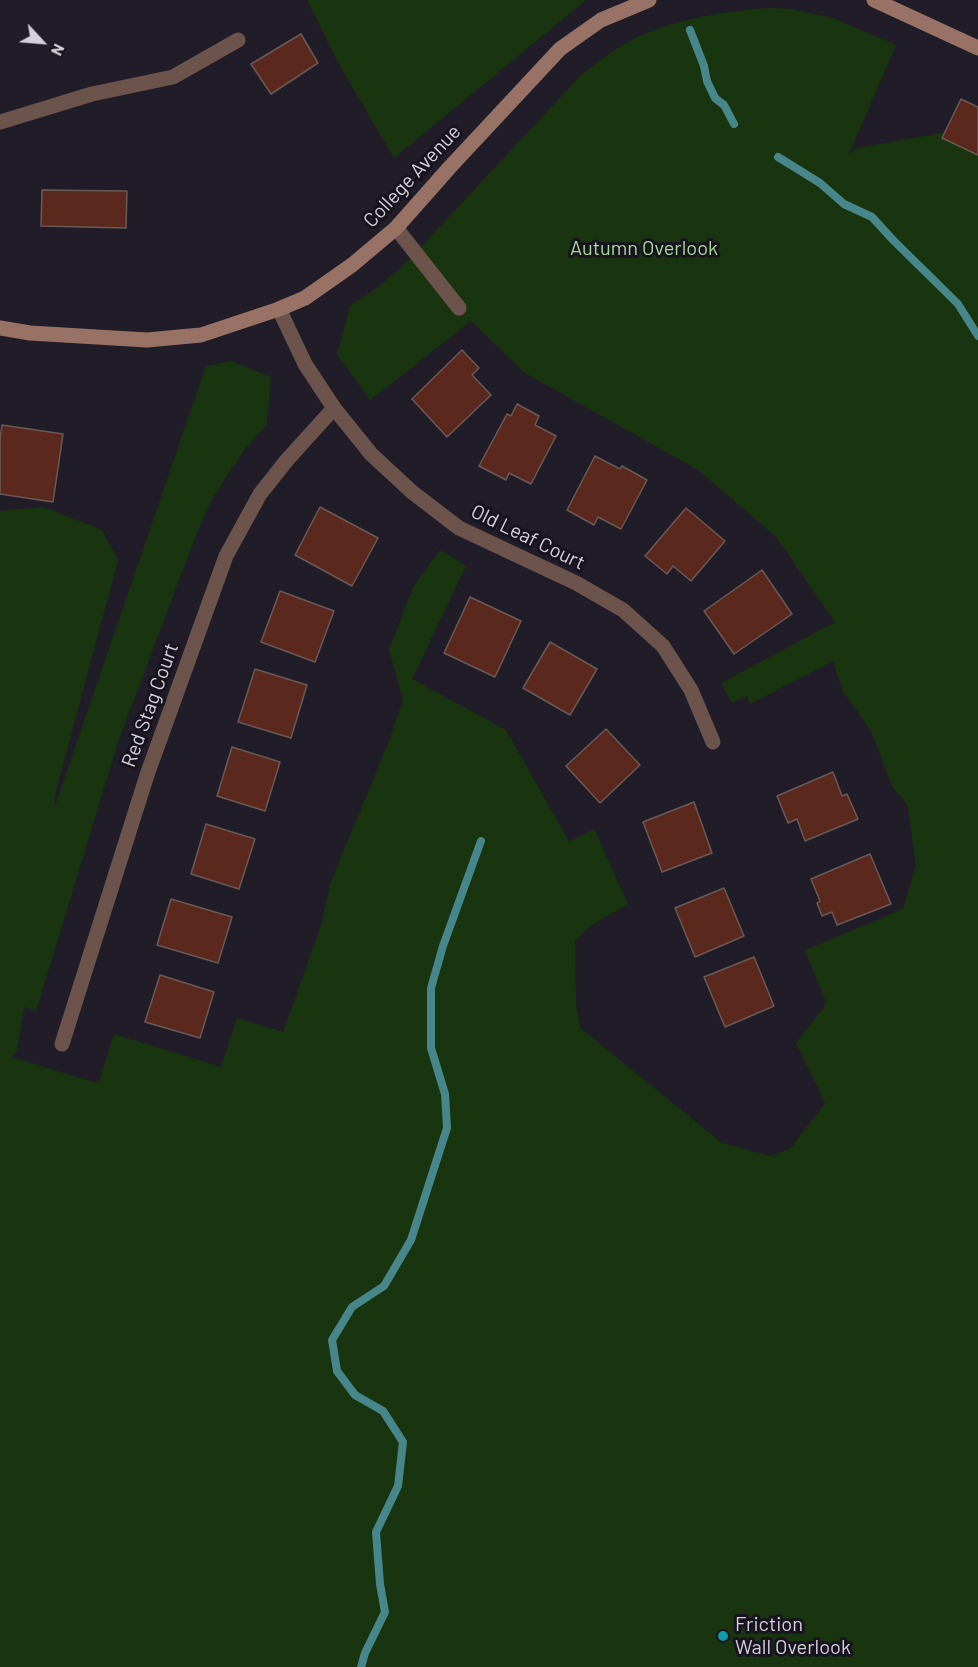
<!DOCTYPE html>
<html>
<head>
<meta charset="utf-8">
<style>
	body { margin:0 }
	#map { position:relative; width:978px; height:1667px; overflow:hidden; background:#211d28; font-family:Barlow,sans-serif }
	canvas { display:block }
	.north { position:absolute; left:12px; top:12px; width:60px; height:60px; -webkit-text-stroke:4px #18141f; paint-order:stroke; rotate:116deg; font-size:16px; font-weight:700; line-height:24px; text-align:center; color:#d3d1d9 }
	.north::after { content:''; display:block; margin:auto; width:21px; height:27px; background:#d3d1d9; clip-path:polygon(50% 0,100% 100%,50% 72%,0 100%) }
</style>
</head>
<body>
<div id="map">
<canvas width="978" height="1667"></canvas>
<div class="north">N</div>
</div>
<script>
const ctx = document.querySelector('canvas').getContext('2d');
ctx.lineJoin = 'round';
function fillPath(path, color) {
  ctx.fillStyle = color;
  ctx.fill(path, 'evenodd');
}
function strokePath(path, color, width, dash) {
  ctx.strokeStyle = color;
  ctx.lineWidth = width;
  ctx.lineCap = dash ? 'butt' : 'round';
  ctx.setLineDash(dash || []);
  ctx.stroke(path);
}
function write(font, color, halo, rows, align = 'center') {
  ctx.font = font + ' Barlow,sans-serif';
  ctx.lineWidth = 6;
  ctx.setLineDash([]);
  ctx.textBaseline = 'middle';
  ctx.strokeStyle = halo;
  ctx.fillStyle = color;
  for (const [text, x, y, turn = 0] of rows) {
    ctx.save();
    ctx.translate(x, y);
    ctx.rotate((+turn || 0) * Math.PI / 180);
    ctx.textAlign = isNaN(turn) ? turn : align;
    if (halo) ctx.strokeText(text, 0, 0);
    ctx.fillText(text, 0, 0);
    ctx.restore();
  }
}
const green = new Path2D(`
	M307 0H586L394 158 338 63Z
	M768 8 790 9 833 18 896 45 849 154 858 148 947 132 978 147V1667H0V511L44 507 102 530 118 560 56 791 54 809 206 366 231 361 271 377 267 424 246 448 228 474 211 501 198 530 119 739 36 1011 24 1007 17 1051 11 1057 93 1082 99 1081 114 1034 221 1067 237 1018 283 1032 322 923 330 884 389 741 403 699 389 650 413 587 440 550 466 566 412 679 506 730 569 842 594 829 628 904 592 925 575 941 576 1003 580 1028 722 1143 770 1156 790 1149 825 1103 796 1043 824 1007 826 1002 805 950 903 909 916 866 908 808 906 803 892 786 871 731 843 691 833 661 750 704 747 696 732 703 721 683 835 622 776 537 698 470 525 373 471 321 370 400 337 354 350 306 378 287 404 265 582 74C597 62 612 51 628 42 671 19 721 12 768 8Z`);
const stream = new Path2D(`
	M690 30 704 66 707 81 715 98 724 105 734 124
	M778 157 820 183 844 204 872 217 893 240 958 304 978 336
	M361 1667 365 1653 385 1612 380 1584 376 1532 398 1486 403 1442 383 1411 355 1395 337 1371 332 1340 352 1307 384 1286 411 1240 447 1128 445 1094 431 1048V988L443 946 481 841`);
const building = new Path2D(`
	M301 34 318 63 271 94 251 64Z
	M961 99 978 107V155L942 138Z
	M42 190 127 191 126 228 41 226Z
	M462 350 479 368 472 375 491 395 447 437 412 399Z
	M517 404 539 416 535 425 556 436 531 484 509 473 506 480 479 466 507 414 511 416Z
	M2 425 63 434 53 502 0 494V439Z
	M595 456 620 469 622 466 647 480 621 529 598 517 594 525 567 510Z
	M320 507 378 538 352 586 295 555Z
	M686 508 725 541 691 581 673 566 667 574 645 556Z
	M762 570 792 614 734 654 704 611Z
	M280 591 334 611 315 662 261 642Z
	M470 597 521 621 495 677 444 653Z
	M550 642 597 669 570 715 523 688Z
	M255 669 307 685 291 738 238 722Z
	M606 729 640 765 600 803 566 766Z
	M232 747 280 762 265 811 217 796Z
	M833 772 842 796 847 794 858 819 805 841 797 819 788 823 777 796Z
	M694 802 712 853 662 872 643 822Z
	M206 824 255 839 239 889 191 874Z
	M870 854 891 904 837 925 832 912 822 916 817 903 820 901 811 879Z
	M724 888 744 936 695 957 675 908Z
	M171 899 232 917 218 963 157 945Z
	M754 957 774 1006 725 1027 704 977Z
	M160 975 214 992 200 1038 145 1022Z`);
const lane = new Path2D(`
	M0 122 92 94 173 77 238 40
	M396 228 459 308`);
const street = new Path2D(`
	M279 309 305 364 334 408 371 454 412 492 459 528 576 583 623 610 663 646 691 690 713 742
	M62 1044 147 775 226 556 260 494 287 460 334 408`);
const secondary = new Path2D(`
	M874 0 978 48
	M0 328 30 333 147 340 201 335 279 309 305 298 352 265 396 228 450 167 560 49 601 20 649 0`);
const markers = [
	[723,1636,6,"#0f9aa8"]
];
const streetNames = [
	["College Avenue",412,176,-47],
	["Old Leaf Court",528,537,26],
	["Red Stag Court",150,705,-70]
];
const parkNames = [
	["Autumn Overlook",644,248]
];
const poiNames = [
	["Friction",735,1624],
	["Wall Overlook",735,1647]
];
fillPath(green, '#19350f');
strokePath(stream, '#47878c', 8);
fillPath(building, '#5b281e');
strokePath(building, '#6a5a57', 1.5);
strokePath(lane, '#6c544c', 15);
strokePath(street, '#6c544c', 15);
strokePath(secondary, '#987265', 15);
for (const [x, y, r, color] of markers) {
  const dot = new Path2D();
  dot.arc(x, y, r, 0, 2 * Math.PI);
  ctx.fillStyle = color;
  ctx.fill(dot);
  strokePath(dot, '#18141f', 2);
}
write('20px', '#d3d1d9', '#18141f', streetNames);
write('20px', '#a6da96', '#18141f', parkNames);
write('20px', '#d3d1d9', '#18141f', poiNames, 'left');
</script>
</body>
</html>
